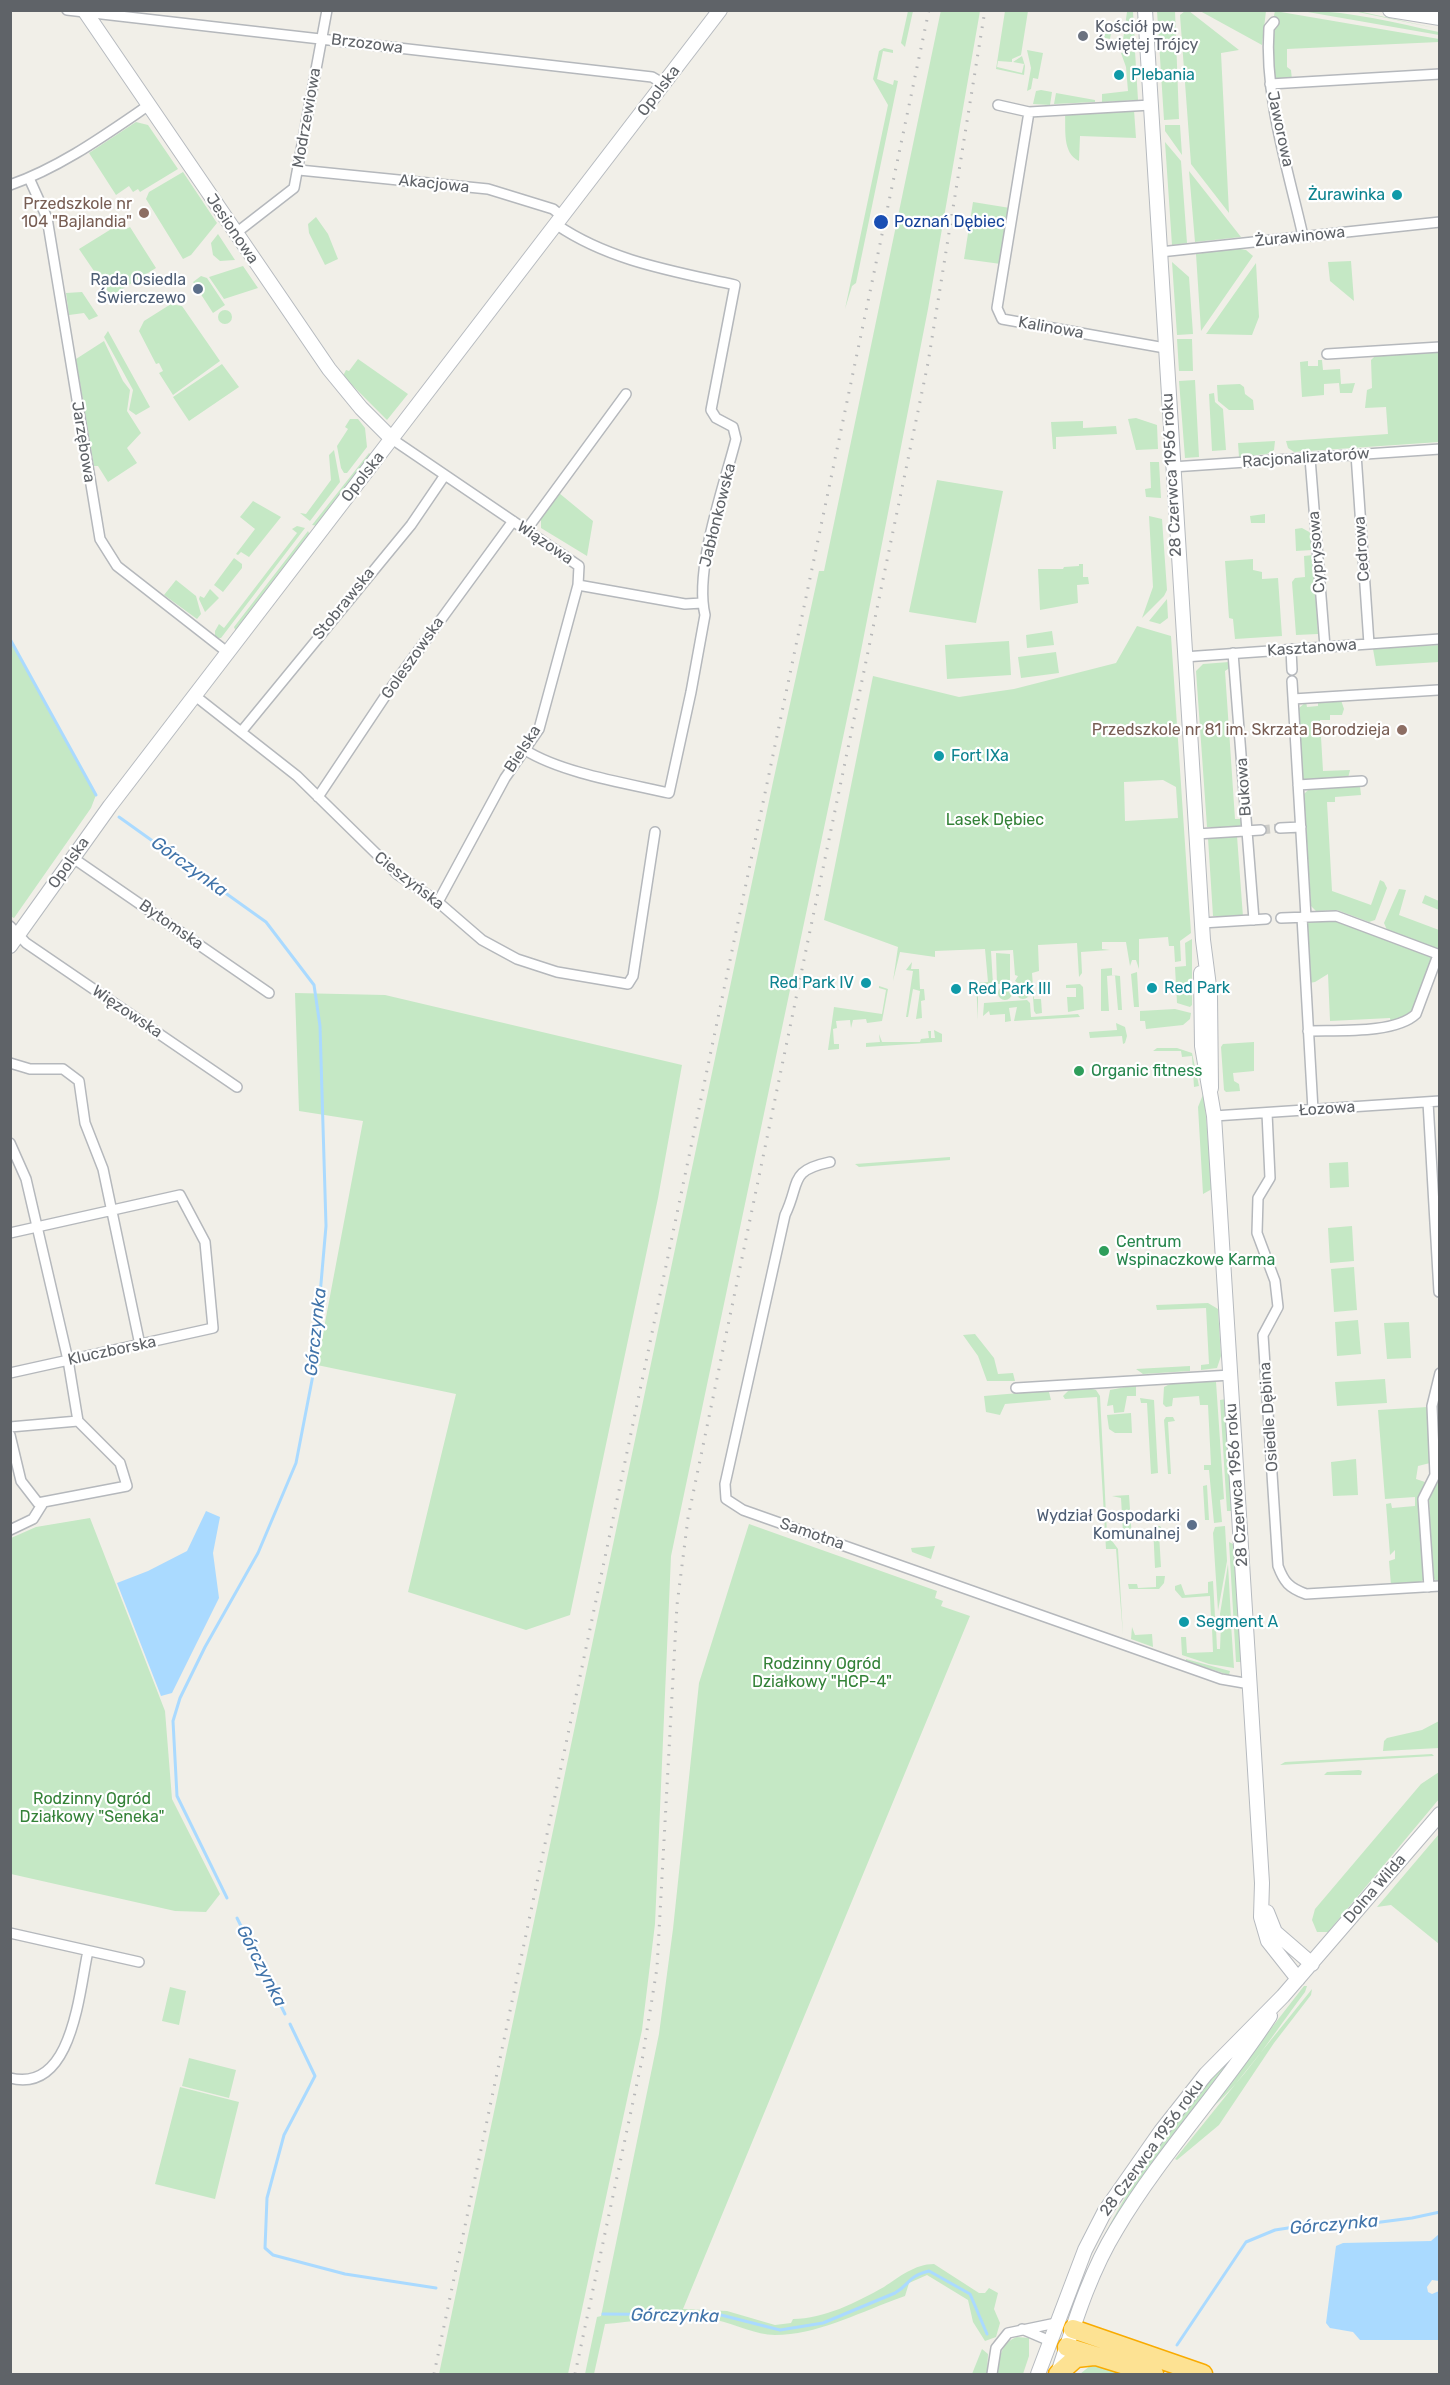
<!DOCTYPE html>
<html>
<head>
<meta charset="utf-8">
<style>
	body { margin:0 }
	#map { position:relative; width:1450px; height:2385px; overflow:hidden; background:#f1efe8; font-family:Rubik,sans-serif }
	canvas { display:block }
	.frame { position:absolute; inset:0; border:12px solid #5f6368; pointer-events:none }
</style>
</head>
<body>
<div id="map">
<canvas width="1450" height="2385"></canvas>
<div class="frame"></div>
</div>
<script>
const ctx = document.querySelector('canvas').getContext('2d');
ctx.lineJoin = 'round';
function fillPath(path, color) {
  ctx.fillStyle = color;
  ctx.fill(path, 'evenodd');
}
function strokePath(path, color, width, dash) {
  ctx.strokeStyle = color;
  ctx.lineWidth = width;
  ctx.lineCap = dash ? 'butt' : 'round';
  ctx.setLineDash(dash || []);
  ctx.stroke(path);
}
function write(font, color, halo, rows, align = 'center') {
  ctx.font = font + ' Rubik,sans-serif';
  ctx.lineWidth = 4.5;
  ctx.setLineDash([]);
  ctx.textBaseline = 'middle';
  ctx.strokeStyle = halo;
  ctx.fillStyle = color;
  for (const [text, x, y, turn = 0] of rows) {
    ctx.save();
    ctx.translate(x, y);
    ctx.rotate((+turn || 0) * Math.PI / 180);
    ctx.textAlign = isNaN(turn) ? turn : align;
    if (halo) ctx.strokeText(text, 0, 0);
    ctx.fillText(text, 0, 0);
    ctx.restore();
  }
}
const green = new Path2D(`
	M941 10 980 11 928 309 857 671 671 1556 655 1924 642 2030 568 2374H439L773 782 819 571H824Z
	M908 11H913L905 47 901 43Z
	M1005 11H1028L1021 55 1012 59V62L998 61 997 67 1022 73 1024 64 1013 62 1022 56 1025 66 1024 75 996 69Z
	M1157 11H1175L1179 119 1164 120Z
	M1185 11H1189L1239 50 1221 53 1229 213 1191 164 1180 15Z
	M1200 11H1266L1262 45Z
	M1275 11 1439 39V42L1287 49V67L1291 70 1292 80 1273 81 1271 29Z
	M1302 11C1348 10 1395 23 1439 32V35Z
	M1358 11 1439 29 1358 12Z
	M1127 12H1133L1135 46 1122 47Z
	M1103 21 1113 22 1110 39 1101 37Z
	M884 48 893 50V53L883 51 877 79 893 85 894 80 898 81 856 283 852 286 845 309 888 105 873 79 879 51Z
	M1027 50 1043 53 1038 79 1033 78 1031 89 1027 91 1031 68Z
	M1135 51 1138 100 1102 102V94L1128 91 1126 67 1121 53Z
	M1041 90 1052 92 1050 105 1033 104 1036 91Z
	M1056 93 1095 100V102L1054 104Z
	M1134 110 1136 138 1080 136 1079 161C1062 153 1066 129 1065 114Z
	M136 122 148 125 178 169 140 192 138 189 133 192 129 186 116 195 89 153Z
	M1165 125H1180L1182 155 1165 131Z
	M1165 142 1181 161 1187 243 1172 245Z
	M1189 171 1241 237 1195 242Z
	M183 172 217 223 191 255 183 259 146 199 149 192Z
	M973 202 1010 208 1001 264 964 259Z
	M316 217 328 234 338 259 325 265 309 233 308 224Z
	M121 223 126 229 130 227 156 268 111 296 79 249Z
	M218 234 235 260 220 261 213 255 211 243Z
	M1235 248 1246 250 1253 256 1201 331 1196 254Z
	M1351 261 1354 301 1330 281 1328 262Z
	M1172 262 1189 277 1193 334 1177 335Z
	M1256 263 1259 317 1252 335 1206 334Z
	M243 266 258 288 224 299 209 277Z
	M201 276 207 278 225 305 213 313 193 282Z
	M82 292 98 316 89 320 84 313 69 315 66 293Z
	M171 304 182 306 220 361 173 395 159 373 163 371 159 363 156 364 139 331 144 321Z
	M218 317a7 7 0 1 1 14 0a7 7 0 1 1-14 0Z
	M108 331 150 407 136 415 129 410 133 390 104 337Z
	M1177 339H1192L1193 371H1179Z
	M104 341 123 381 130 390 127 411 141 433 127 448 137 463 108 482 98 466H94L76 359Z
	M1439 350V442L1294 452 1288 448 1286 441 1388 434 1386 407 1365 408 1367 390 1372 388 1371 360 1377 354Z
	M358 359 408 394 387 420 343 376 346 370 349 371Z
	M1318 360H1322L1323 370 1340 369 1341 384 1355 383 1352 393H1340L1339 383 1324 384V395L1302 397 1300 362 1308 361V366H1318Z
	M222 364 239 387 189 421 173 397Z
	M1195 380 1199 457 1185 458 1179 381Z
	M1240 384 1244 387 1245 394 1253 400 1254 410H1229L1218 401 1217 385Z
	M1214 393 1215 402 1223 409 1226 450 1212 451 1209 394Z
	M1136 418 1157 425 1158 449 1136 450 1128 419Z
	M350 419H358L365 428 367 447 347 473H344L341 468 337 446 348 429 345 427Z
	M1083 421V428L1116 426 1117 434 1056 437V449H1053L1051 422Z
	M1275 441 1274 450 1267 454 1239 457 1238 443Z
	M334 450 340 482 310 521 300 513 306 514 331 480 329 455Z
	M369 453 372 455 318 526 312 525Z
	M1150 462H1159L1161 498 1146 497 1145 489 1151 488Z
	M937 480 1003 491 976 623 909 612Z
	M559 493 593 521 587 556 541 528V519Z
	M253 501 281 517 249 557 241 552 238 555 236 554 255 529 240 517Z
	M1265 514V523H1251L1250 516Z
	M1149 516 1162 519 1167 590 1164 596 1142 618 1153 587Z
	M297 526 305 528 221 638H215V631L219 624 224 628 297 533 292 529Z
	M1302 528 1311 533 1312 550 1296 551 1295 529Z
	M308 531 310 535 236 632 234 627Z
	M1313 555 1318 634 1296 635 1292 582 1295 578 1305 577 1304 556Z
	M234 558 242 564V568L223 592 214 585Z
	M1253 559V570L1262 572V579L1278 578 1282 636 1235 639 1233 619 1229 618 1225 561Z
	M1079 564H1083V577H1088L1089 584 1077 585 1078 603 1040 610 1038 569H1063L1064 567 1079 566Z
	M176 580 196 596 201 614 197 619 164 595Z
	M210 589 219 598 205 612 199 599 200 596 204 598Z
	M1167 599 1168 618 1160 624 1149 621Z
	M1137 626 1171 636 1191 933 1180 941 1181 961 1175 962 1174 946H1169L1168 937 1139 939V969L1136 960H1132L1130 966 1126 942H1102V949L1110 950 1081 952 1082 973 1079 977 1077 943 1038 945 1039 971 1032 973 1034 999H1041L1042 1013 1036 1014 1034 1011 1032 983H1018L1015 981 1018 976 1015 975 1013 950 991 951 993 984 978 987V1020L976 983 988 982 985 949 935 951V957L900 952 893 981 898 947 824 920 873 676 959 697 1014 689 1116 663ZM1163 780 1176 787 1178 818 1125 821 1124 782Z
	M1052 631 1054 645 1027 648 1026 635Z
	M11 639 96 795 91 808 14 918 10 916Z
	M1009 641 1011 675 947 679 945 645Z
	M1439 645V662L1376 666 1373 649Z
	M1056 652 1059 673 1021 678 1018 657Z
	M1229 662 1231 667 1225 671 1235 819H1243V822L1239 827H1207L1196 671 1203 664Z
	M1341 700 1344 709 1342 715H1330V720H1320L1323 771 1350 770 1348 778 1305 781 1302 779 1299 708 1306 702 1307 707 1318 706V701Z
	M1360 786 1361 795 1335 797V802H1327L1332 891 1371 905 1380 880 1384 882 1387 888 1375 920 1369 922 1337 910 1316 911 1311 906 1304 794 1309 789Z
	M1211 836H1237L1243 917 1213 916 1208 838Z
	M1399 889 1406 890 1399 915 1439 930V950L1387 930 1384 923Z
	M1425 895 1439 901V910L1422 903Z
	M1305 919H1335L1433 956 1413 1012 1391 1024 1390 1018 1330 1021 1328 974 1315 982 1309 983Z
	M1192 939V1005L1190 1007 1177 1003 1175 967 1186 966 1185 943Z
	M996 953 1010 954V984H997Z
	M912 962 911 969H919L920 989H924L925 1000 921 1001 922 1018 916 1019 920 991 913 989 908 1017H906L913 971 906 970Z
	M1112 968V975L1120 976 1122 1010H1118L1115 975 1107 976 1109 1011H1101V969Z
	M1137 972 1139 1007H1134L1131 974Z
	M1080 984 1083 987 1084 1009 1068 1012 1067 997H1076V988H1066V985Z
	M1016 992a7 7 0 1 1 14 0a7 7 0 1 1-14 0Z
	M998 993a7 7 0 1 1 14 0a7 7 0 1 1-14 0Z
	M879 986 888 989 882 1021 867 1023 866 1019 853 1020 851 1028 850 1020 836 1021 837 1028 833 1029 834 1044H839V1049L828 1050 834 1007 882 1014 886 990 879 988Z
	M295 993 385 995 682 1065 658 1198 570 1615 526 1630 408 1592 456 1394 317 1365 363 1121 299 1111Z
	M1027 1000 1030 1003 1031 1017 1078 1014 1080 1017 1014 1021 1017 1007 1009 1008 1011 1021 1005 1022V1014L990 1015 989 1011 983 1016 984 1003Z
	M1175 1009 1191 1013 1190 1019 1183 1025 1146 1029 1145 1021H1140V1011Z
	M1116 1023 1125 1027 1127 1036 1125 1043 1123 1044 1122 1036 1090 1038 1089 1032 1117 1030Z
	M934 1030 942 1034V1042L866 1047V1043L880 1042 879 1034 882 1042H920L921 1039 929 1038 928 1031H931V1038H935Z
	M1254 1042V1071L1233 1073 1234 1081 1239 1084 1240 1091 1226 1092 1224 1090 1221 1047 1223 1044Z
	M1157 1048H1177L1192 1053 1199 1086 1194 1087 1192 1056 1182 1057 1181 1051H1153Z
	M1204 1092 1212 1189 1203 1194 1198 1107Z
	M950 1157V1160L859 1167 855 1164Z
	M1348 1162 1349 1187 1330 1188 1329 1163Z
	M1352 1226 1354 1261 1330 1263 1328 1228Z
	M1354 1267 1357 1310 1334 1312 1331 1269Z
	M1208 1303 1218 1309 1221 1356 1217 1368 1201 1370V1365L1209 1364 1206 1308 1157 1310 1156 1305Z
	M1358 1320 1361 1354 1337 1356 1335 1322Z
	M1409 1322 1411 1358 1387 1359 1384 1323Z
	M975 1334 994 1358 998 1374 1013 1373 1015 1381H987L978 1356 963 1335Z
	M1190 1366V1371L1143 1374 1136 1369Z
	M1385 1379 1387 1403 1337 1406 1335 1382Z
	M1210 1381 1216 1382 1224 1499 1220 1500 1222 1522 1214 1523 1209 1470H1204V1465H1211L1208 1405H1200L1199 1396 1173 1398 1172 1406 1166 1407 1163 1404 1164 1387 1170 1384Z
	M1136 1385V1396H1127L1124 1412 1114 1413 1113 1405 1107 1406 1110 1390Z
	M1089 1388 1096 1390 1100 1396 1107 1534 1118 1549 1123 1635 1116 1549H1106L1097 1397 1065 1399 1063 1396 1069 1390Z
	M1042 1391 1049 1392 1051 1400 1005 1404 1000 1415 986 1412 984 1396Z
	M1140 1398 1154 1400 1158 1473 1151 1474 1147 1403H1141Z
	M1226 1399 1233 1507 1232 1511H1227L1220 1400Z
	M1428 1407 1430 1463 1418 1466 1416 1479 1425 1482 1419 1497 1425 1578 1420 1583 1391 1585 1389 1561 1395 1559V1550L1390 1555 1386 1504 1391 1503 1392 1508 1415 1506V1497L1385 1499 1378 1410Z
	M1131 1413 1132 1433H1115L1109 1429 1107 1415Z
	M1166 1417H1173L1175 1421 1168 1422 1171 1474H1168L1164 1420Z
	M1356 1459 1358 1495 1333 1496 1331 1462Z
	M1439 1479V1581H1436L1432 1576 1429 1498Z
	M1207 1485 1209 1520H1205L1203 1486Z
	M1129 1495 1132 1539H1122L1116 1533 1123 1532 1121 1498 1112 1496Z
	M90 1518 165 1711 172 1799 220 1894 206 1912 175 1911 11 1874V1538L36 1527Z
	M749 1524 937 1591 935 1598 943 1601 941 1606 970 1616 683 2309 727 2311 775 2325 791 2323 793 2319C824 2319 857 2302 884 2287 899 2277 915 2264 934 2264L979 2293H985L989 2288 998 2293 994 2309 1000 2323 996 2337 985 2341 973 2322 968 2300 927 2275 909 2283 905 2296 894 2300C856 2314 816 2335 775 2335 756 2335 735 2324 716 2320 681 2313 641 2321 605 2324L594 2374H585L597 2317 601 2316 659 2034 673 1929 699 1683Z
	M1153 1526H1160L1162 1529 1159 1534 1161 1567 1155 1568Z
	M1225 1526 1227 1561 1218 1611 1213 1533 1215 1527Z
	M1229 1542 1235 1545 1243 1662H1236Z
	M935 1546 931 1559 912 1552 911 1548Z
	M1228 1564 1231 1619H1221L1220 1614Z
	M1156 1576H1165L1164 1583 1159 1589H1129L1128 1584H1137L1138 1588 1156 1587Z
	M1213 1581 1215 1617H1211L1210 1596 1182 1598 1175 1590V1586L1181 1584 1185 1595 1208 1593V1582Z
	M1221 1624H1231L1234 1668 1209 1664 1182 1655 1181 1637H1186L1187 1653 1213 1652 1212 1628H1216L1217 1649H1220Z
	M1132 1627 1135 1635 1152 1634 1153 1647 1131 1639Z
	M1186 1659 1230 1671 1229 1675 1186 1661Z
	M1439 1721V1748L1383 1751 1384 1741 1387 1738 1422 1730Z
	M1432 1754 1434 1756 1280 1765 1285 1762Z
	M1359 1770 1362 1771 1361 1775H1324L1327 1772Z
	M1439 1772V1799L1328 1932H1317L1312 1920 1315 1909 1421 1784Z
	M1439 1834V1944L1391 1905 1377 1907Z
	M1304 1986H1307L1305 1992C1279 2026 1239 2089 1206 2112Z
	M170 1987 186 1991 179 2025 162 2021Z
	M1312 1989 1311 1995 1274 2043 1219 2125 1177 2160 1175 2159Z
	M1257 2030 1166 2145 1124 2204 1070 2315C1109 2204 1175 2114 1257 2030Z
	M189 2058 236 2070 229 2098 182 2086Z
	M180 2087 239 2102 215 2199 155 2184Z
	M1017 2337 1029 2338V2356L1023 2374H998C999 2359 1000 2343 1017 2337Z
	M982 2349 988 2354 987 2374H972Z
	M1096 2361 1135 2374H1080Z`);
const water = new Path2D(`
	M206 1511 220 1517 213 1553 219 1598 172 1693 161 1696 117 1583 148 1571 187 1551Z
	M1439 2234V2281L1432 2280 1427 2287 1428 2292 1432 2294 1439 2291V2340H1360L1353 2332 1330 2328 1326 2323 1336 2246 1343 2243 1431 2241Z`);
const stream = new Path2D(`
	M10 639 96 795
	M119 817 266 922 314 985 320 1026 326 1226 313 1375 296 1463 258 1553 205 1647 180 1698 173 1721 177 1796 227 1898
	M237 1918 285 2014
	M290 2024 315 2076 284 2135 267 2198 265 2248 273 2255 345 2274 436 2288
	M603 2314 721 2315 780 2330 823 2323 895 2293C911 2284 906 2277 929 2271L970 2294 987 2334
	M1177 2345 1246 2242 1275 2230 1301 2226 1358 2225 1412 2218 1440 2212`);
const streetTunnel = new Path2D(`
	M1261 830 1280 828`);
const street = new Path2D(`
	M67 10 652 77 664 84
	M1274 22 1269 28C1264 97 1288 169 1303 236
	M1270 84 1440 74
	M998 105 1029 112 1151 105
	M1029 112 997 308 1002 319 1165 348
	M299 170 488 189 553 209 563 217
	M29 178 47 218 100 539 117 566 227 652
	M10 185C61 167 105 135 149 105
	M236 233 294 188 327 10
	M1160 252 1440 222
	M1327 354 1440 347
	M392 439 579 566 578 585 539 729 505 778 438 902
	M1356 454 1369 644
	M1310 458 1325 647
	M1172 467 1440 449
	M527 529 626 394
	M578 585 685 604 702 603
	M1291 649 1292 670
	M1233 653 1254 920
	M1184 657 1440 639
	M1292 681 1306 917
	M194 695 297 776 397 874 438 902 482 940 517 959 557 972 628 984 633 976 655 832
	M1293 699 1438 690
	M241 732 411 525 445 475
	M525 750C562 773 625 783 669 793L691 692 705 615C694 569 724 486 736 439L733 427 716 418 711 410 735 285C673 271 610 261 557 225
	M1298 785 1362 781
	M318 797 388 692 513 521
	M1280 828 1301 827
	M1196 834 1261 830
	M73 858 269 993
	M1302 917 1313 1110
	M1281 918 1336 916 1440 955
	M1202 923 1266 919
	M10 926 26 943 237 1087
	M1308 1031C1338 1030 1395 1034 1416 1014L1438 955
	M10 1063 30 1069H63L79 1081 85 1123 103 1169 140 1345
	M1428 1102 1439 1292
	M1267 1113 1270 1178 1258 1198 1257 1233 1275 1281 1278 1307 1263 1335 1278 1566C1284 1582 1289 1588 1306 1594L1440 1586
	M1214 1116 1440 1101
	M10 1143 26 1179 68 1360 78 1421
	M830 1162C788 1171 801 1182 785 1215L725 1484 726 1499 743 1510 1221 1679 1250 1684
	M10 1233 180 1195 205 1242 213 1328 10 1373
	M1016 1388 1231 1375
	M10 1427 78 1421 120 1463 127 1486 38 1503 21 1481 10 1435
	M10 1530 33 1519 43 1503
	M1429 1587 1423 1499 1435 1475 1432 1406 1440 1373
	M10 1933 139 1962
	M10 2078C73 2094 79 1991 88 1951
	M1022 2329 1050 2341
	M992 2374 996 2348 1008 2333 1056 2323`);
const secondary = new Path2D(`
	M84 10 329 369 361 408 392 439
	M1145 10 1203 940 1210 994 1211 1088
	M1390 10 1440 18
	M10 946 110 806 720 10
	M1201 973 1202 1046 1214 1116 1254 1754 1262 1883 1261 1917 1268 1941 1298 1979
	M1267 1912 1275 1932 1312 1964
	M1058 2373C1074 2325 1089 2274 1116 2230 1161 2154 1222 2090 1270 2016
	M1038 2374 1085 2250 1105 2211 1161 2131 1206 2074 1283 1996 1440 1814`);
const highway = new Path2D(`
	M1073 2329 1203 2374
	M1067 2347 1154 2374
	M1058 2374 1076 2358 1094 2356`);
const rail = new Path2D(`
	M434 2374 929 10
	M575 2374 643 2055 657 1968 677 1605 688 1518 928 363 985 10`);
const markers = [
	[1083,36,6,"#6b7280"],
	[1119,75,6,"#0f9aa8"],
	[1397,195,6,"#0f9aa8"],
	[144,213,6,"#8d6e63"],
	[881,222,8,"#1a4fb4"],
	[198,289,6,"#5c6f8a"],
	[1402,730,6,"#8d6e63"],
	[939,756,6,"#0f9aa8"],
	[866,983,6,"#0f9aa8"],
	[1152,988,6,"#0f9aa8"],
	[956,989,6,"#0f9aa8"],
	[1079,1071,6,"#2e9e5b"],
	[1104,1251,6,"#2e9e5b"],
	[1192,1525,6,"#5c6f8a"],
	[1184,1622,6,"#0f9aa8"]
];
const worshipNames = [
	["Kościół pw.",1095,27],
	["Świętej Trójcy",1095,45]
];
const streetNames = [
	["Brzozowa",367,44,7],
	["Opolska",659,91,-53],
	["Modrzewiowa",307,118,-80],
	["Jaworowa",1280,129,78],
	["Akacjowa",434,184,6],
	["Jesionowa",232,229,56],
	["Żurawinowa",1300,237,-6],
	["Kalinowa",1051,328,10],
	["Jarzębowa",83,442,81],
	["Racjonalizatorów",1306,458,-4],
	["28 Czerwca 1956 roku",1172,475,-93],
	["Opolska",363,477,-52],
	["Jabłonkowska",718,515,-76],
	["Wiązowa",545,543,34],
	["Cedrowa",1362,549,-94],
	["Cyprysowa",1317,552,-94],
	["Stobrawska",344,604,-51],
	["Kasztanowa",1312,648,-4],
	["Goleszowska",413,658,-55],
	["Bielska",523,749,-57],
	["Bukowa",1244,787,-94],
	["Opolska",69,863,-55],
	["Cieszyńska",409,881,38],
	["Bytomska",171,925,35],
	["Więzowska",127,1012,34],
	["Łozowa",1327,1109,-4],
	["Kluczborska",112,1351,-12],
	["Osiedle Dębina",1269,1417,-94],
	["28 Czerwca 1956 roku",1237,1485,-94],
	["Samotna",812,1534,19],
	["Dolna Wilda",1375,1889,-49],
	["28 Czerwca 1956 roku",1152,2148,-54]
];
const cultureNames = [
	["Plebania",1131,75],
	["Żurawinka",1385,195,"right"],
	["Fort IXa",951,756],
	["Red Park IV",854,983,"right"],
	["Red Park",1164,988],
	["Red Park III",968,989],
	["Segment A",1196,1622]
];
const educationNames = [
	["Przedszkole nr",132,204],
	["104 \"Bajlandia\"",132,222],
	["Przedszkole nr 81 im. Skrzata Borodzieja",1390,730]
];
const transitNames = [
	["Poznań Dębiec",894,222]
];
const serviceNames = [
	["Rada Osiedla",186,280],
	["Świerczewo",186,298],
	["Wydział Gospodarki",1180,1516],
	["Komunalnej",1180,1534]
];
const parkNames = [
	["Lasek Dębiec",995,820],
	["Rodzinny Ogród",822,1664],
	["Działkowy \"HCP-4\"",822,1682],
	["Rodzinny Ogród",92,1799],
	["Działkowy \"Seneka\"",92,1817]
];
const leisureNames = [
	["Organic fitness",1091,1071],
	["Centrum",1116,1242],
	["Wspinaczkowe Karma",1116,1260]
];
const waterNames = [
	["Górczynka",189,867,36],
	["Górczynka",316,1332,-84],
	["Górczynka",261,1966,63],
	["Górczynka",1334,2225,-5],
	["Górczynka",675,2316,1]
];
fillPath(green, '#c5e8c5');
fillPath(water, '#aadaff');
strokePath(stream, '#aadaff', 3);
strokePath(streetTunnel, '#ccccc8', 9, [9, 4.5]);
strokePath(street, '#b5b8bc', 12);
strokePath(secondary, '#b6babf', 16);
strokePath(highway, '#f9ab00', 21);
strokePath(street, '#fff', 9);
strokePath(secondary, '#fff', 14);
strokePath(highway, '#fde293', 18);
strokePath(rail, '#b6b7b8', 3, [1.5, 8]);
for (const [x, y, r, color] of markers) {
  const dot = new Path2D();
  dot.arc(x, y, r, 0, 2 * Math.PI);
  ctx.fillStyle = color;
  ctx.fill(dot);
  strokePath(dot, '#fff', 2);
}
write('16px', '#5b616d', '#fff', worshipNames, 'left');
write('16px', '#5f6368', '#fff', streetNames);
write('16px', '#0d838f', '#fff', cultureNames, 'left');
write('16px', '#785e54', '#fff', educationNames, 'right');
write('16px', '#164399', '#fff', transitNames, 'left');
write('16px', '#4e5e75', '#fff', serviceNames, 'right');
write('16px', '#348238', '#fff', parkNames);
write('16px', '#27864d', '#fff', leisureNames, 'left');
write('italic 18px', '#4174aa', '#fff', waterNames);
</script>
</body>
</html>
